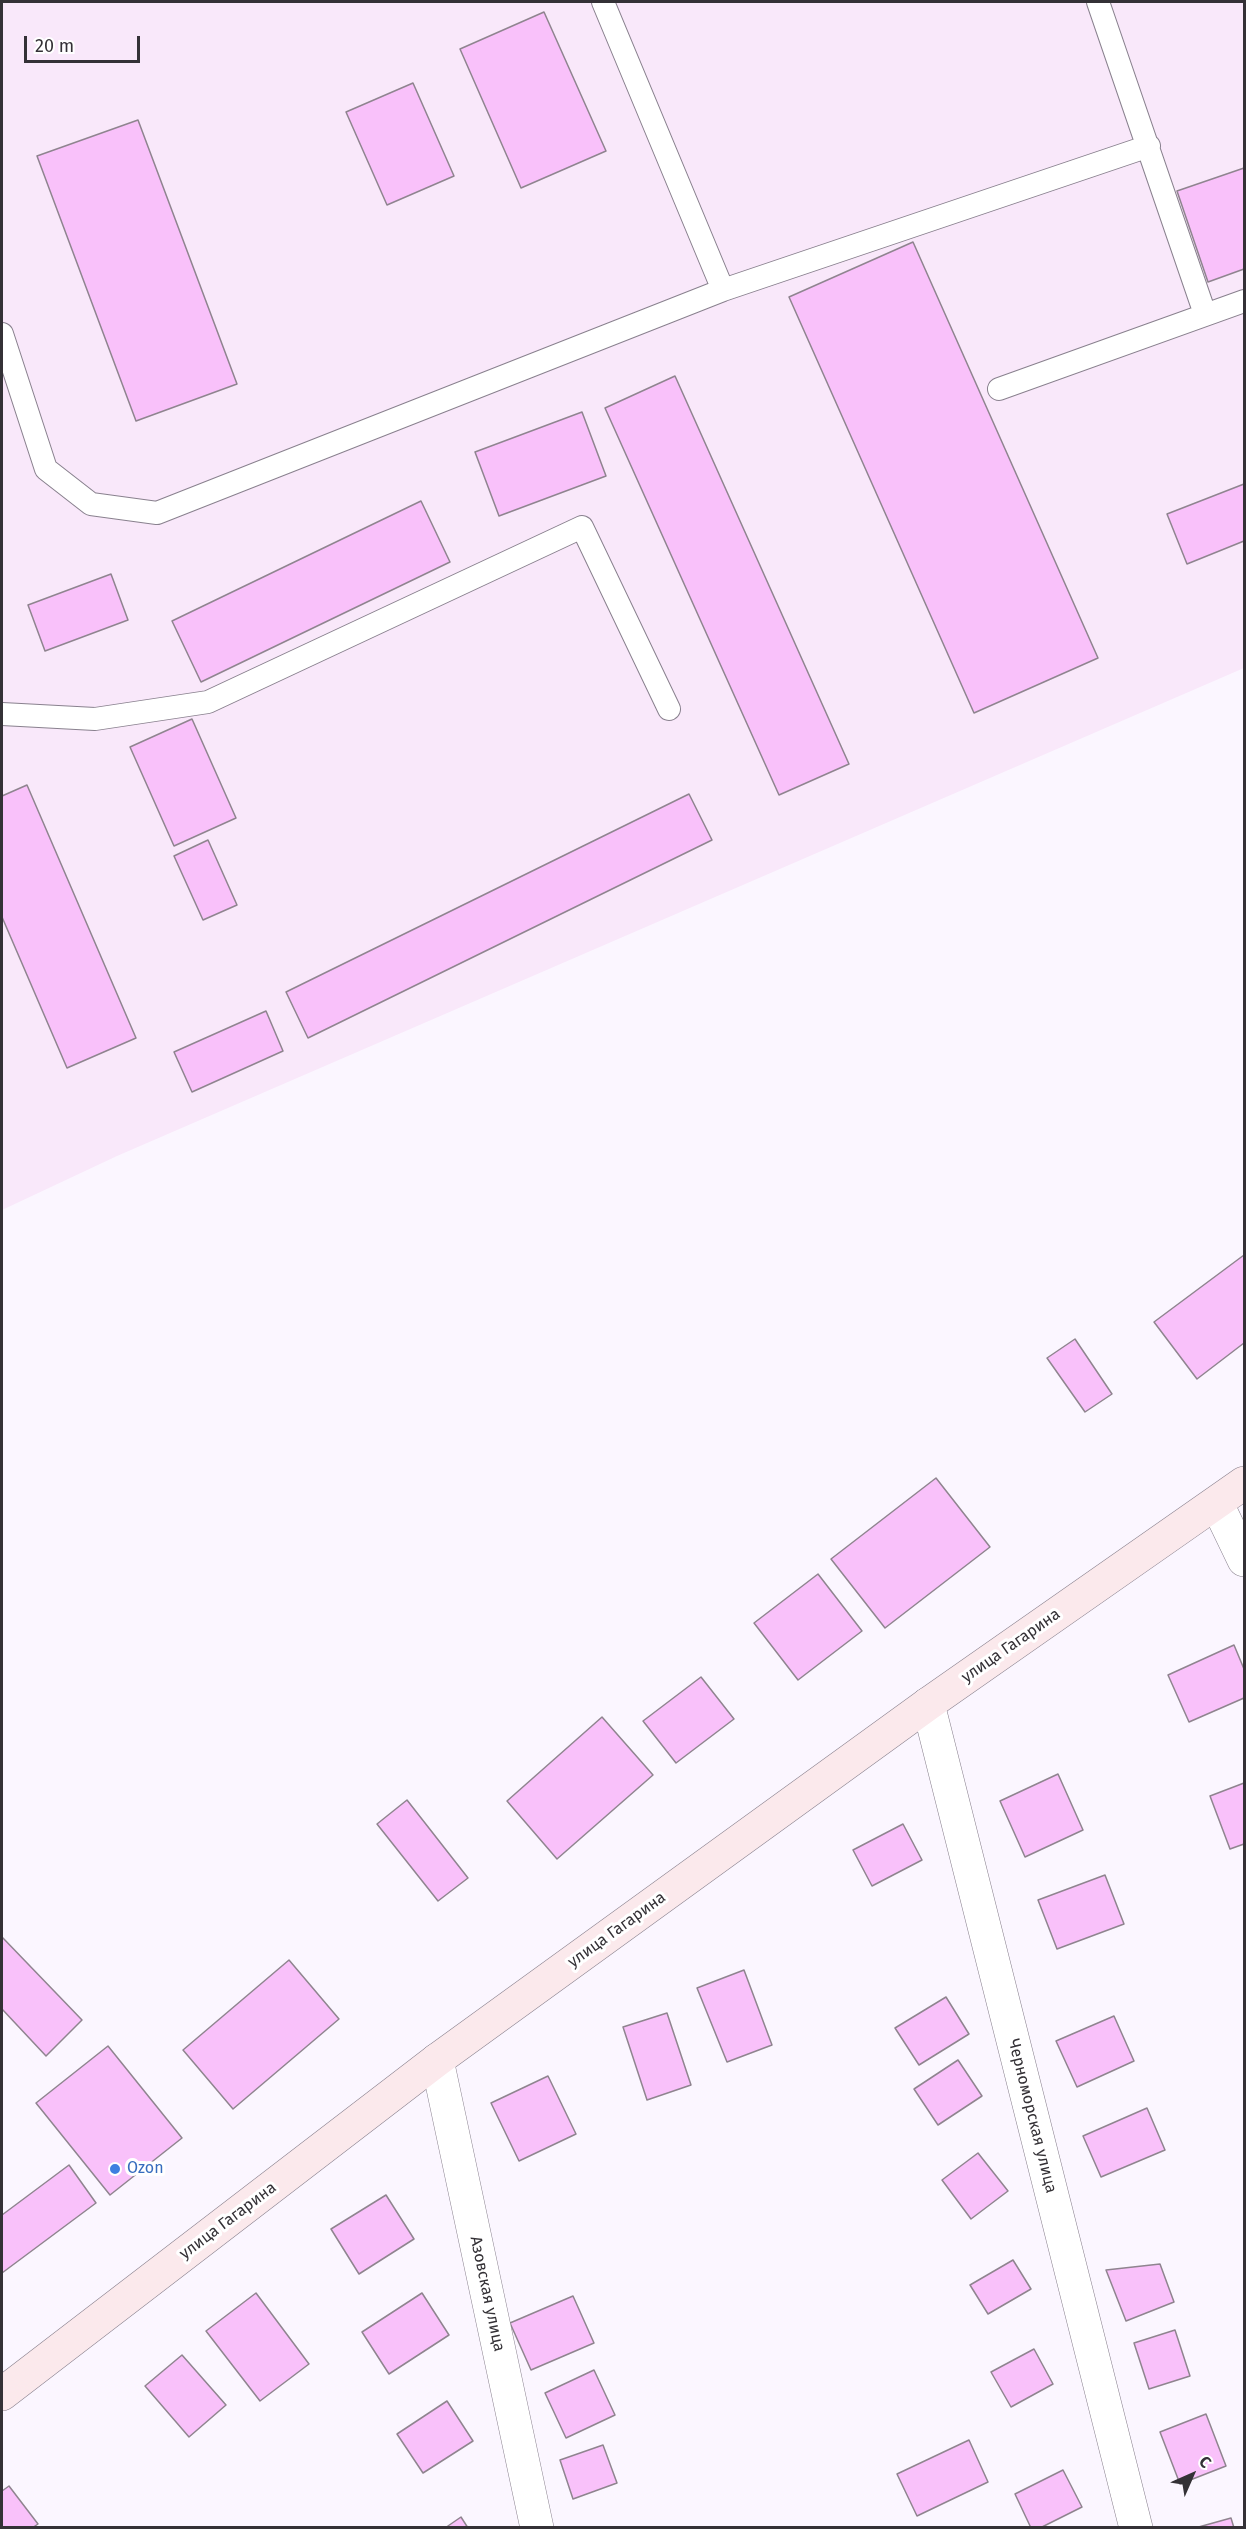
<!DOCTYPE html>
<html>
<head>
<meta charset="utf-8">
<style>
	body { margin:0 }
	#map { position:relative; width:1246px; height:2529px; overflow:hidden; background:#fbf6ff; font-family:"Fira Sans",sans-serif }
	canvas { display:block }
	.frame { position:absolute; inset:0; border:3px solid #343136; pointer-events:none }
	.north { position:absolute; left:1162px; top:2445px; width:60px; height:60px; -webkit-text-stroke:4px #fff; paint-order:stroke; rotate:45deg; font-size:16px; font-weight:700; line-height:24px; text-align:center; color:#343136 }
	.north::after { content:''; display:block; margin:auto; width:21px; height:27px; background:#343136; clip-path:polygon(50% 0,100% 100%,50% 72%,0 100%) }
	.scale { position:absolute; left:24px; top:36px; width:116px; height:27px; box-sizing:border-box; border:3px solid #343136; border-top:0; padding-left:8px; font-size:18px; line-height:21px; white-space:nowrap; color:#343136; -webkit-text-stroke:4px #fff; paint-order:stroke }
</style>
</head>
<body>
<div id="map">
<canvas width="1246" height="2529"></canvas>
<div class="frame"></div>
<div class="north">С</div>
<div class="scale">20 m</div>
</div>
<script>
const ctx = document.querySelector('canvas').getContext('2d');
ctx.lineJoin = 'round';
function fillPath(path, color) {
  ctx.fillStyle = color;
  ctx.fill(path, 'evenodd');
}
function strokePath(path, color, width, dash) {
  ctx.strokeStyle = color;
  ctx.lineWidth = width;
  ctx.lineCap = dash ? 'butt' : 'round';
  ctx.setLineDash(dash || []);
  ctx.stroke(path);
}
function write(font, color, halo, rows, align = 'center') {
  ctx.font = font + ' "Fira Sans",sans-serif';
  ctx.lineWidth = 6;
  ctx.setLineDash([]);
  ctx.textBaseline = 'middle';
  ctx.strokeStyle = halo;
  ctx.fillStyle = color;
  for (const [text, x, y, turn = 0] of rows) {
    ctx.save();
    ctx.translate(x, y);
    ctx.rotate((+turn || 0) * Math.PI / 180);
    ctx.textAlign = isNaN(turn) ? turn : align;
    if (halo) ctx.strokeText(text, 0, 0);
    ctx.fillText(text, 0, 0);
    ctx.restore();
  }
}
const industrial = new Path2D(`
	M2 2H1244V668L117 1156 2 1210Z`);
const building = new Path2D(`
	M544 12 606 151 521 188 460 49Z
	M413 83 454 176 387 205 346 112Z
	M138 120 237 384 136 421 37 156Z
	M1244 168V269L1208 282 1177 191Z
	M913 242 1098 658 974 713 789 297Z
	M675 376 849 764 779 795 605 408Z
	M582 412 606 476 499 516 475 452Z
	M1244 484V541L1187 564 1167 514Z
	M421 501 450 562 201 682 172 621Z
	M111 574 128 620 45 651 28 605Z
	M192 719 236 818 174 846 130 747Z
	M27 785 136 1038 67 1068 2 917V796Z
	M689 794 712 840 308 1038 286 992Z
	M208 840 237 905 203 920 174 856Z
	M266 1011 283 1051 192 1092 174 1052Z
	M1244 1255V1343L1197 1379 1154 1322Z
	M1075 1339 1112 1394 1085 1412 1047 1358Z
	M936 1478 990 1547 885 1628 831 1559Z
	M818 1574 862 1631 798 1680 754 1623Z
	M1234 1645 1244 1669V1698L1189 1722 1168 1675Z
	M701 1677 734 1719 676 1763 643 1721Z
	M602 1717 653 1775 557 1859 507 1801Z
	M1058 1774 1083 1830 1025 1857 1000 1801Z
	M1244 1783V1844L1230 1849 1210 1796Z
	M407 1800 468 1878 438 1901 377 1824Z
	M903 1824 922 1860 872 1886 853 1850Z
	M1105 1875 1124 1924 1057 1949 1038 1900Z
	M2 1937 82 2020 46 2056 2 2009Z
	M289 1960 339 2019 233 2109 183 2050Z
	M744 1970 772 2045 727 2062 697 1988Z
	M946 1997 969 2034 919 2065 895 2028Z
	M667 2013 691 2085 647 2100 623 2027Z
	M1114 2016 1134 2061 1077 2087 1056 2041Z
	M108 2046 182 2138 110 2195 36 2103Z
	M958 2060 982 2096 938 2125 914 2089Z
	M548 2076 576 2134 519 2161 491 2103Z
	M1147 2108 1165 2150 1101 2177 1083 2136Z
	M978 2153 1008 2191 971 2219 942 2180Z
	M69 2165 96 2203 2 2273V2215Z
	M386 2195 414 2239 359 2274 331 2229Z
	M1013 2260 1031 2289 988 2314 970 2285Z
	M1160 2264 1174 2302 1126 2321 1106 2270Z
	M256 2293 309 2364 260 2401 206 2331Z
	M422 2293 449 2335 389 2374 362 2332Z
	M573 2296 594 2343 531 2370 510 2323Z
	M1175 2330 1190 2376 1149 2389 1134 2343Z
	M1034 2349 1053 2384 1011 2407 991 2372Z
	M182 2355 226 2405 189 2437 145 2386Z
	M594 2370 615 2415 566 2438 545 2393Z
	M447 2401 473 2441 423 2473 397 2434Z
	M1206 2414 1226 2466 1180 2484 1160 2432Z
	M969 2440 988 2482 917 2516 897 2474Z
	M603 2445 617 2483 573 2499 560 2460Z
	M1063 2470 1082 2507 1040 2528H1031L1015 2494Z
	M9 2486 38 2524 32 2528H2V2491Z
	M461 2517 468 2528H445Z
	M1231 2518 1234 2528H1195Z`);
const lane = new Path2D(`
	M603 2 723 290
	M1098 2 1205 314
	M2 334 46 469 91 504 157 513 723 290 1149 146
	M999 389 1244 301
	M2 714 95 719 208 702 582 527 669 709`);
const street = new Path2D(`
	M1217 1504 1244 1560
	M928 1704 1136 2528
	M437 2060 537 2528`);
const secondary = new Path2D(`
	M2 2394 437 2060 928 1704 1244 1483`);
const markers = [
	[115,2169,6,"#3f7fe0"]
];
const streetNames = [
	["улица Гагарина",1011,1646,-35],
	["улица Гагарина",617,1930,-36],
	["Черноморская улица",1032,2116,76],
	["улица Гагарина",228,2221,-37],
	["Азовская улица",487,2294,78]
];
const shopNames = [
	["Ozon",127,2169]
];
fillPath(industrial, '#f9e8fa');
fillPath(building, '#f9c1fa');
strokePath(building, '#8f848f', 1.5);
strokePath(lane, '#89818e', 24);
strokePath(street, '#89818e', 34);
strokePath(secondary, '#89818e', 34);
strokePath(lane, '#fff', 22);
strokePath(street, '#fff', 33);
strokePath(secondary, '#fbe9ec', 33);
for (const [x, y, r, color] of markers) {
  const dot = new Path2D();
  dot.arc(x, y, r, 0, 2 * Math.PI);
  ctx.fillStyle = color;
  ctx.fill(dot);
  strokePath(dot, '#fff', 2);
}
write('16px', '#343136', '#fff', streetNames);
write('16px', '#366cbe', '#fff', shopNames, 'left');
</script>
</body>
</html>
